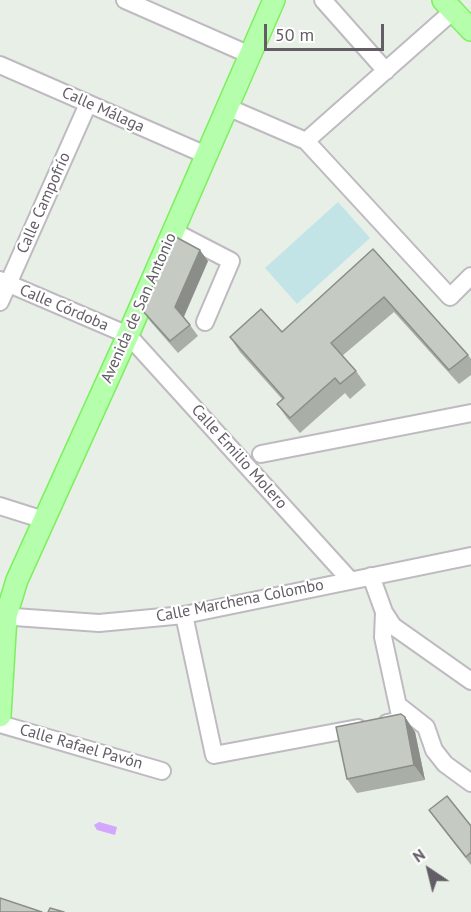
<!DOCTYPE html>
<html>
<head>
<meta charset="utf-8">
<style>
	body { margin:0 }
	#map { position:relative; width:471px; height:912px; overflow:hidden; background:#e7efe6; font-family:"PT Sans",sans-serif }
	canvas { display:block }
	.north { position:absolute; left:399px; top:840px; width:60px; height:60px; -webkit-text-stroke:4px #fff; paint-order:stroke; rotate:325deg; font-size:16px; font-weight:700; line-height:24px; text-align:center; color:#635d66 }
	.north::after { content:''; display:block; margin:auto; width:21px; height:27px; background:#635d66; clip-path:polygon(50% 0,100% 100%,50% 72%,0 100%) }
	.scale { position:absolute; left:264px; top:24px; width:120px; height:27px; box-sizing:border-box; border:3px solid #635d66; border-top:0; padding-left:8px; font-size:18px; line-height:21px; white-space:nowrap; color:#635d66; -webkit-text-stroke:4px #fff; paint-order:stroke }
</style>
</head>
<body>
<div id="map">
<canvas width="471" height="912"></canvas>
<div class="north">N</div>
<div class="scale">50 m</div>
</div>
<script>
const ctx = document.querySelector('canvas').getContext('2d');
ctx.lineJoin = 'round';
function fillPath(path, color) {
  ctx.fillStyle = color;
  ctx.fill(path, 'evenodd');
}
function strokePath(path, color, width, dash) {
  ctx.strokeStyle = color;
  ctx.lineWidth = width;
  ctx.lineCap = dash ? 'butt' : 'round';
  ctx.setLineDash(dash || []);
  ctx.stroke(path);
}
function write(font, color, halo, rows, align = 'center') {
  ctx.font = font + ' "PT Sans",sans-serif';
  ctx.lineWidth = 4.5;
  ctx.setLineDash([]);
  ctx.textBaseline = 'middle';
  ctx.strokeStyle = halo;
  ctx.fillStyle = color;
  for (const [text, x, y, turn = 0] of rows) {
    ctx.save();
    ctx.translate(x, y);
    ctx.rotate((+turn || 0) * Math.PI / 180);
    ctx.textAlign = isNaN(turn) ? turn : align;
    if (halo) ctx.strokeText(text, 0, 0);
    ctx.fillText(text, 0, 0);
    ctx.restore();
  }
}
const green = new Path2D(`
	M338 202 370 238 297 304 265 268Z`);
const water = new Path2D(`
	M99 822 117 827 115 835 97 830 94 825Z`);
const minor = new Path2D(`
	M125 0 250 55
	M323 0 386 71
	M0 65 206 155
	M227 107 306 141 450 297 471 276
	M306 141 453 11
	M173 231 231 261 205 322
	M0 280 128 335 350 580
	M0 302 88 104
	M261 454 471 413
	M0 506 44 520
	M371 576 384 612 393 626 471 681
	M384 612 383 637 401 720 387 723
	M184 615 214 755 358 728
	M0 616 99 623 184 615 471 556
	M398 705 426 727 434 750 445 764 471 783
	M0 724 162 771`);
const major = new Path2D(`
	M443 0 471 30
	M0 716 6 616 17 580 128 335 274 0`);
const wall = new Path2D(`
	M373 249 468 355 471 359V375L459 384 394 312 342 356 356 371 366 385 350 399 345 393 300 433 287 418 277 404 282 399 240 352 230 337 282 332Z
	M208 261 184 317 198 336 178 353 150 321 142 310Z
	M405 717 415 732 425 780 357 793 347 779Z
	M429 810 471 826V865L437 821Z`);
const shadedWall = new Path2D(`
	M200 250 208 261 183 318 175 307Z
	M405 717 415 732 425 780 414 765Z`);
const building = new Path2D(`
	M174 236 200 250 175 307 190 325 170 341 142 310Z
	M373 249 468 355 449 370 384 297 331 343 356 371 340 384 335 378 290 418 277 404 284 398 230 337 261 309 282 332Z
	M401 714 405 717 414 765 347 779 336 727Z
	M447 796 471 826V854L470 853 466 857 429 810Z
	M0 898 42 912H0Z
	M50 908 64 912H48Z`);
const streetNames = [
	["Calle Málaga",103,110,24],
	["Calle Campofrío",44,203,-66],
	["Calle Córdoba",64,308,23],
	["Avenida de San Antonio",139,308,-66],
	["Calle Emilio Molero",239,457,48],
	["Calle Marchena Colombo",240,601,-11],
	["Calle Rafael Pavón",81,747,16]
];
fillPath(green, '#c3e4e7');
fillPath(water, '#d3a7fe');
strokePath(minor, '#bfbac1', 20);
strokePath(major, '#7df05e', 24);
strokePath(minor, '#fff', 16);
strokePath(major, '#b4feac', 21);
fillPath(wall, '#a9aea7');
fillPath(shadedWall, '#8a8d88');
fillPath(building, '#c5cac2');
strokePath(building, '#8a8d88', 1.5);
write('16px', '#635d66', '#fff', streetNames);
</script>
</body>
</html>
